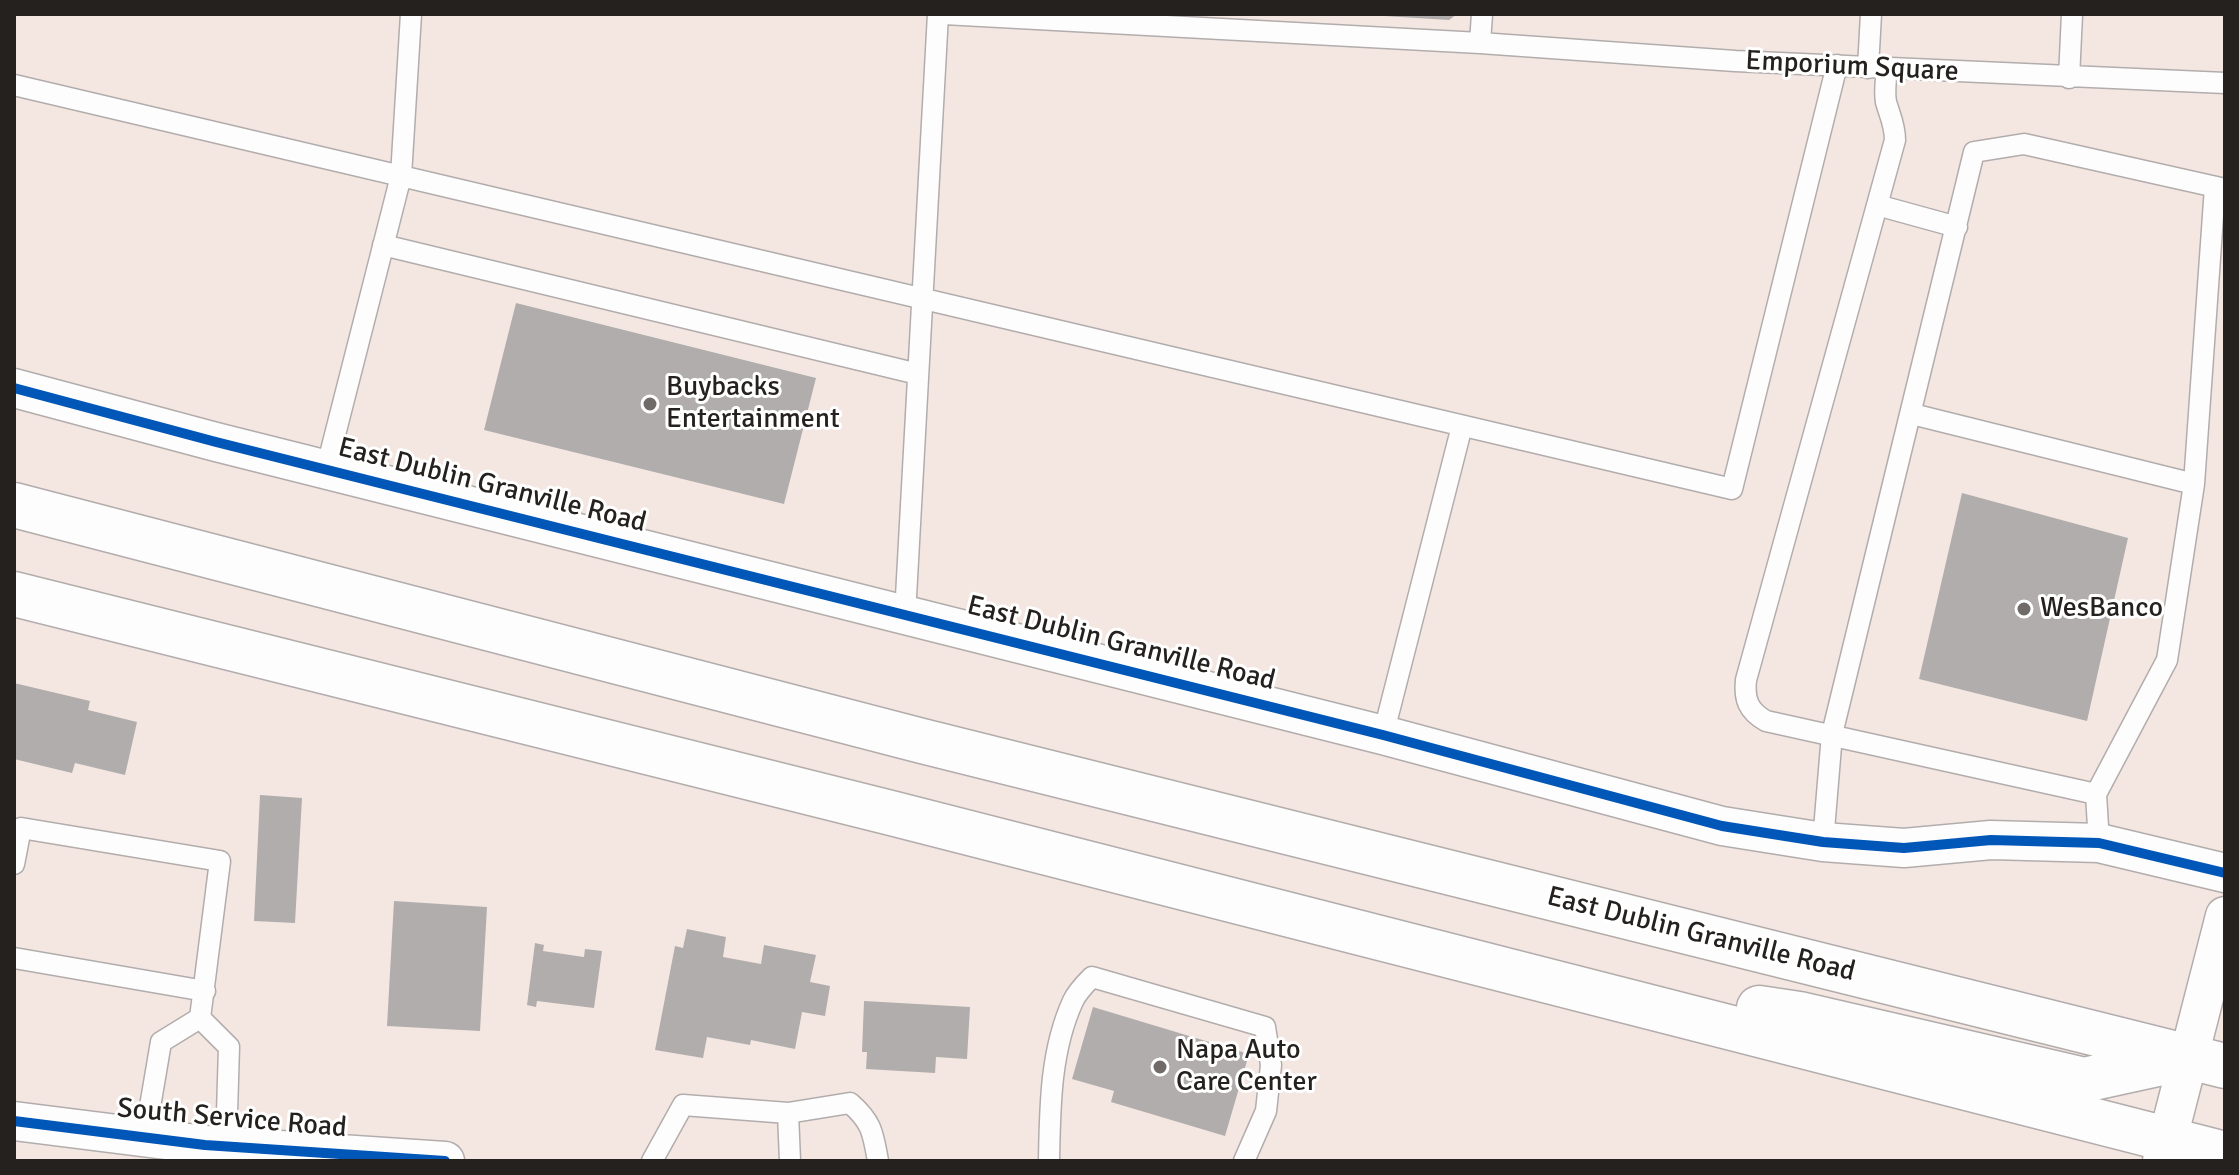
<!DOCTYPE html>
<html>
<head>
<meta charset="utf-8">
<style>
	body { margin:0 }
	#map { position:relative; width:2239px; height:1175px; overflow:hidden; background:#faf4f2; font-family:Signika,sans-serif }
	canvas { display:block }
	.frame { position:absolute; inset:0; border:16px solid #25211f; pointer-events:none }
</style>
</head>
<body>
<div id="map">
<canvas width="2239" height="1175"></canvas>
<div class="frame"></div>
</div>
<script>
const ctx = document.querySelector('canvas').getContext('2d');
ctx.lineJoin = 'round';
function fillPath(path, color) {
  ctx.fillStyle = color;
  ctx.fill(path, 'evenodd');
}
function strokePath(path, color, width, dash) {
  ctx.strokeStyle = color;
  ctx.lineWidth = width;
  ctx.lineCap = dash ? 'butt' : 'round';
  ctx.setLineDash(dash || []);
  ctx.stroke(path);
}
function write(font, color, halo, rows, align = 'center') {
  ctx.font = font + ' Signika,sans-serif';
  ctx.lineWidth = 6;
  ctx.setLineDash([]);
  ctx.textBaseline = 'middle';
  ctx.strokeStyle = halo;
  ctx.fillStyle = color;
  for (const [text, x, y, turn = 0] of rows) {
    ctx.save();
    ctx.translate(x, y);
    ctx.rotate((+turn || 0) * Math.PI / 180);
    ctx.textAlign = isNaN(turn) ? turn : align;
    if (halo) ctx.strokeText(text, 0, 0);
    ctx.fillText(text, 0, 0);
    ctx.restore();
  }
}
const built = new Path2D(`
	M14 14H2225V1161H14Z`);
const building = new Path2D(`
	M1384 14H1457L1449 20 1384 16Z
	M516 303 816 378 784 504 484 430Z
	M1962 493 2128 538 2087 721 1919 679Z
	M14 683 90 701 88 710 137 722 125 775 75 763 72 773 14 759Z
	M260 795 302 798 295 923 254 921Z
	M394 901 487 907 480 1031 387 1026Z
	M687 929 726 937 723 957 761 964 764 945 816 955 810 982 830 986 825 1016 802 1012 795 1049 751 1040 750 1045 707 1037 703 1058 655 1050 675 946 683 948Z
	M535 943 544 945 543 951 584 957 585 949 602 951 594 1008 537 1001 536 1007 527 1005Z
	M864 1001 970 1007 967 1059 936 1057 935 1073 866 1069 867 1052H862Z
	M1093 1007 1249 1054 1225 1136 1111 1102 1114 1091 1072 1079Z`);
const service = new Path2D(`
	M944 14 1480 43 1735 61 2225 83
	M1480 43 1482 14
	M1868 68 1871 14
	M1887 68C1886 79 1884 91 1886 102 1890 116 1895 125 1895 140L1746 680C1744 699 1748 711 1766 721L2096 794 2099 843
	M2069 78 2072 14
	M14 85 1732 489 1837 65
	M1877 205 1957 227
	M383 245 918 374
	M1912 414 2194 484
	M326 470 401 176 411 14
	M905 615 938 14
	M1383 735 1462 426
	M2096 794 2167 660 2194 484 2215 187
	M1823 842 1832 734 1974 152 2024 144 2225 189
	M14 864 21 828 220 861 200 1018
	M14 958 205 991
	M788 1113 850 1103C872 1122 873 1133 878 1161
	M145 1136 161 1042 200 1018 229 1047 226 1146
	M652 1161 683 1105 788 1113 790 1161
	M1049 1161C1050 1108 1050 1051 1073 1001 1077 992 1085 984 1092 977L1265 1027 1271 1065 1266 1111 1244 1161`);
const minor = new Path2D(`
	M14 388 216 442 1383 735 1722 826 1823 842 1904 848 1991 840 2099 843 2225 873
	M14 1121 205 1145 445 1161
	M2162 1161 2225 916`);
const primary = new Path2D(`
	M14 505 922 741 2225 1066
	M14 594 891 813 2225 1154
	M1759 1008 1799 1014 2084 1080 2180 1059`);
const cycleway = new Path2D(`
	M14 388 216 442 1383 735 1722 826 1823 842 1904 848 1991 840 2099 843 2225 873
	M14 1121 205 1145 445 1161`);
const markers = [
	[650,404,8,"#706b69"],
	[2024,609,8,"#706b69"],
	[1160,1067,8,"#706b69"]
];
const streetNames = [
	["Emporium Square",1852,67,3],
	["East Dublin Granville Road",492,486,14],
	["East Dublin Granville Road",1121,644,14],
	["East Dublin Granville Road",1701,935,14],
	["South Service Road",232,1119,5]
];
const poiNames = [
	["Buybacks",666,388],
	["Entertainment",666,420],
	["WesBanco",2040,609],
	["Napa Auto",1176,1051],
	["Care Center",1176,1083]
];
fillPath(built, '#f4e7e2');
fillPath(building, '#b1adac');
strokePath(service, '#b2adac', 23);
strokePath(minor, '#b2adac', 41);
strokePath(primary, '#b2adac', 47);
strokePath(service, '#fefdfd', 20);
strokePath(minor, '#fefdfd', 38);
strokePath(primary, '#fefdfd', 44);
strokePath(cycleway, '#0057b8', 10);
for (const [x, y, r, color] of markers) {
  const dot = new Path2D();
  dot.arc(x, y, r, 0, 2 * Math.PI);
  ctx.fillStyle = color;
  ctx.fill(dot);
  strokePath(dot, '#fff', 3);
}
write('28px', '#25211f', '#fff', streetNames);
write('28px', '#25211f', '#fff', poiNames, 'left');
</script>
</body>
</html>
